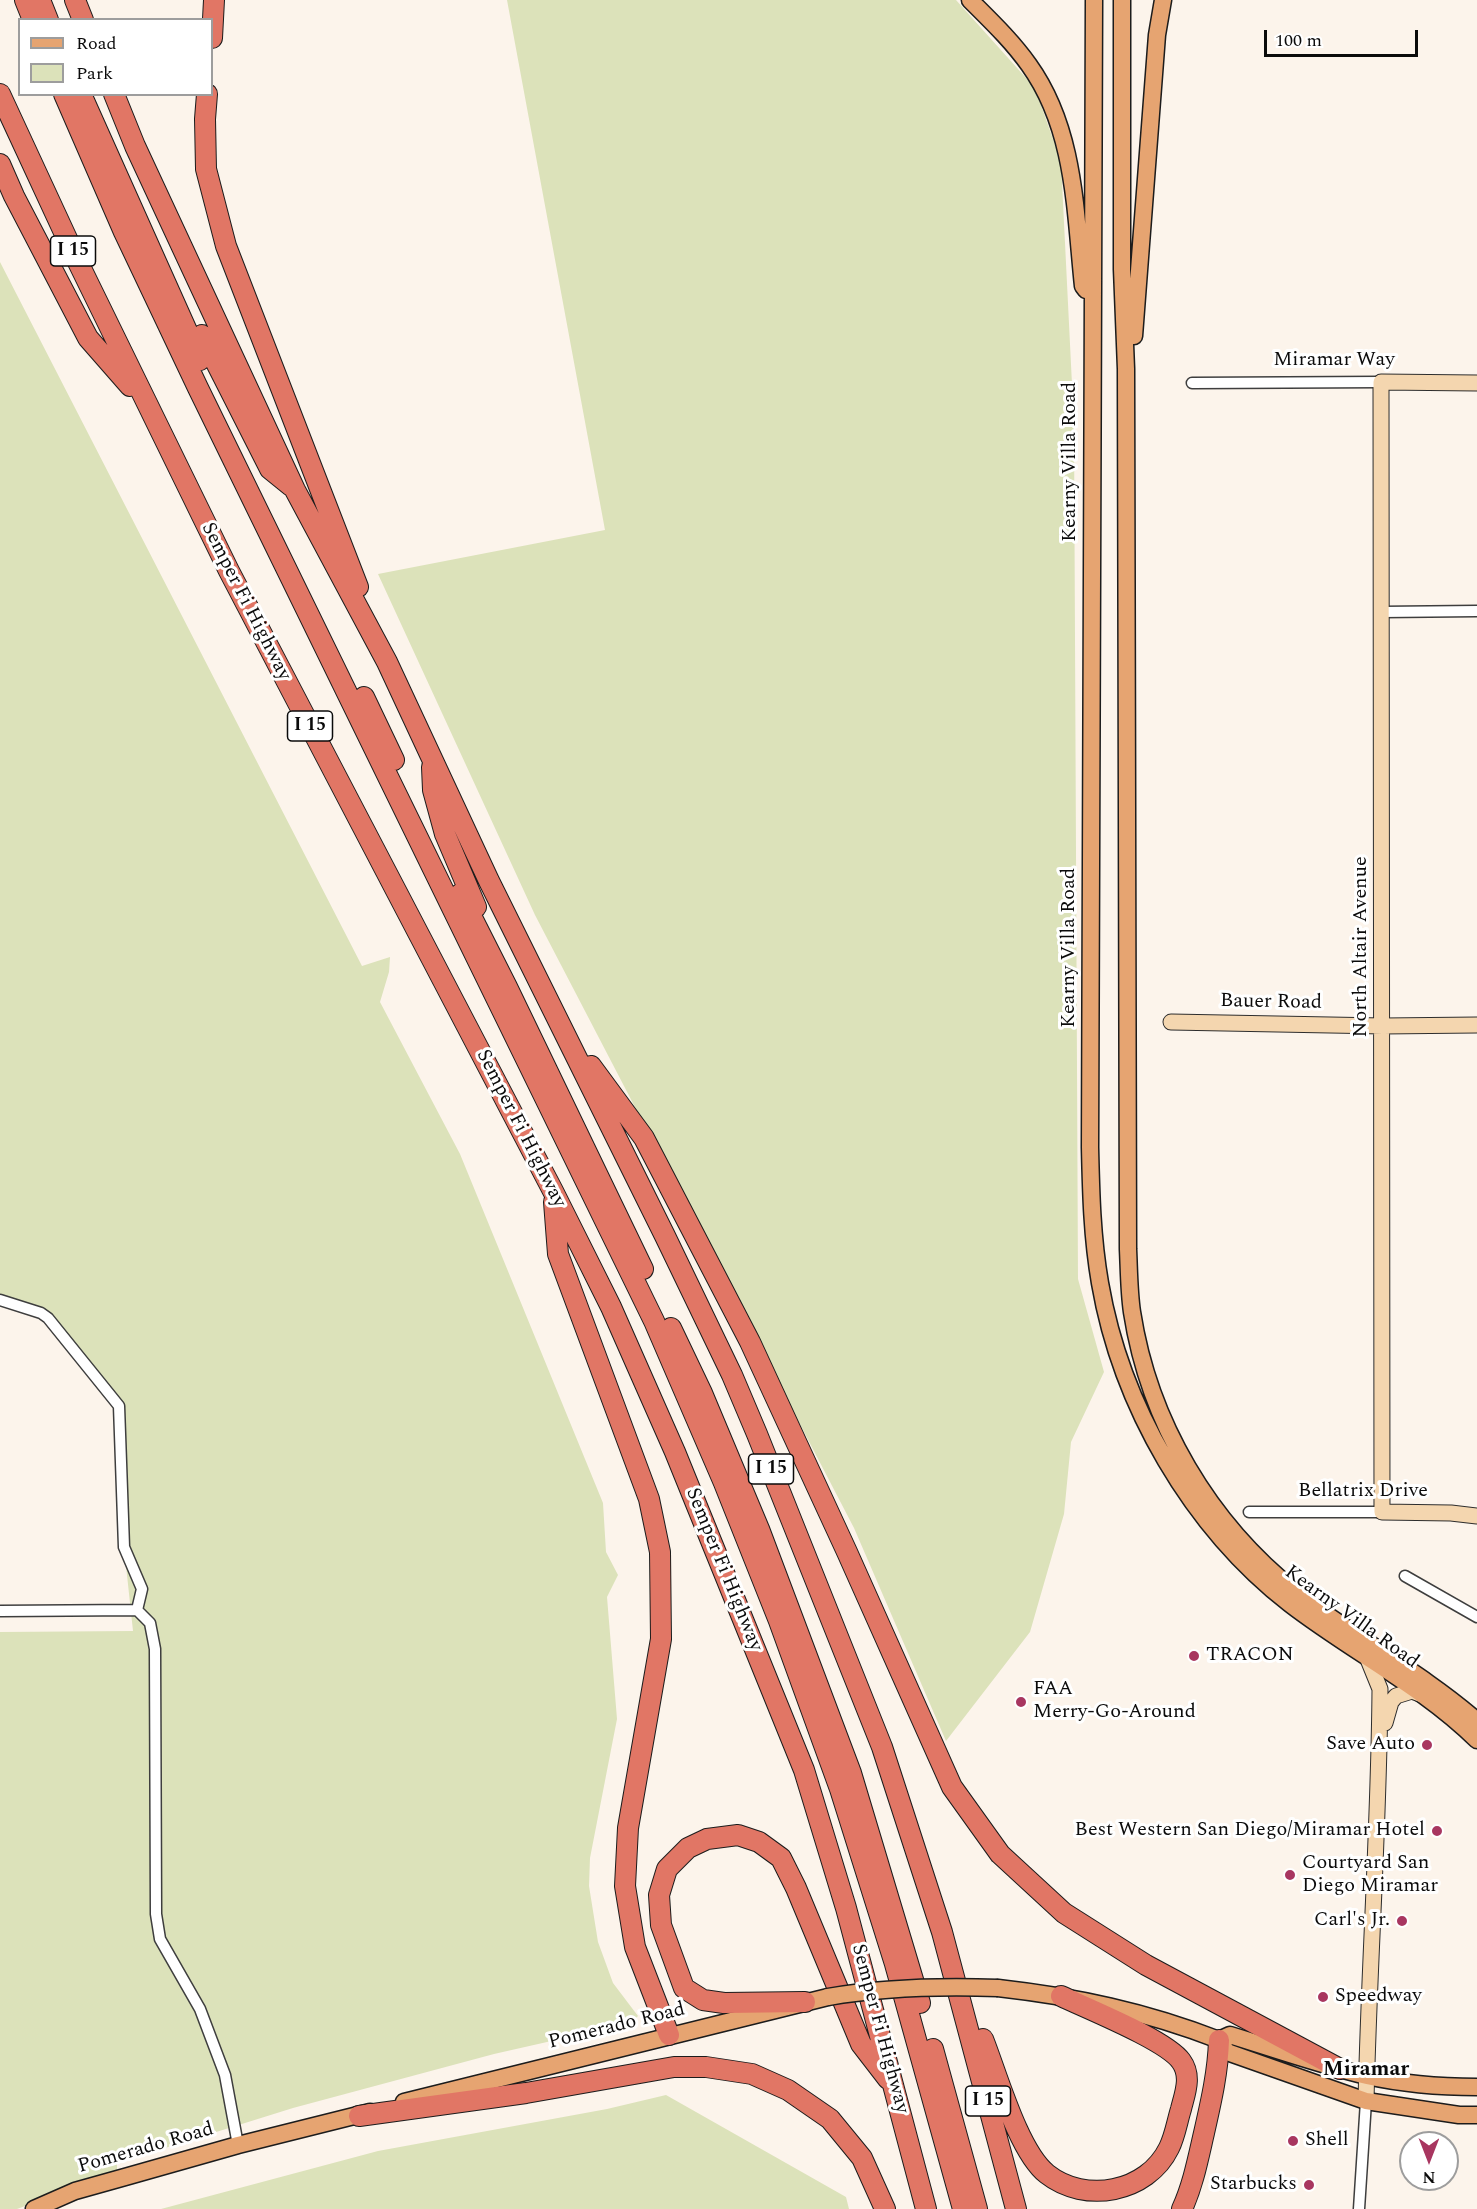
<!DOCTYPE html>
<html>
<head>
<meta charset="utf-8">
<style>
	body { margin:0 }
	#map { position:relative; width:1477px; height:2209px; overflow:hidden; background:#fcf4eb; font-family:Spectral,serif }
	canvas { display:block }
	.legend { position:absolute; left:18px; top:18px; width:195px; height:78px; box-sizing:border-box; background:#fff; border:2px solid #9d9d9d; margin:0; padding:8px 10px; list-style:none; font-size:18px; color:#0b0b0b }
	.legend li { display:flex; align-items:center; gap:12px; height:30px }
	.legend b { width:30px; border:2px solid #9d9d9d }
	.north { position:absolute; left:1399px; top:2131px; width:60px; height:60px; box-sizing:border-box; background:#fff; border:2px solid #9d9d9d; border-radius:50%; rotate:180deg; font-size:16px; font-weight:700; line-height:24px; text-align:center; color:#0b0b0b }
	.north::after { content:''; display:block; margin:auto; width:21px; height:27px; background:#a83660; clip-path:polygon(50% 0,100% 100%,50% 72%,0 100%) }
	.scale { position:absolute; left:1264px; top:30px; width:154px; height:27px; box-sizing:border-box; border:3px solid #0b0b0b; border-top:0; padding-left:8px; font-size:18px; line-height:21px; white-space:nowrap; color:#0b0b0b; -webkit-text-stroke:4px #fff; paint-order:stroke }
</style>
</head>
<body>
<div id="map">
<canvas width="1477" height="2209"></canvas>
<ul class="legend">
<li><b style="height:8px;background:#e6a471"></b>Road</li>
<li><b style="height:16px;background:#dce2ba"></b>Park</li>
</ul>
<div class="north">N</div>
<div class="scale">100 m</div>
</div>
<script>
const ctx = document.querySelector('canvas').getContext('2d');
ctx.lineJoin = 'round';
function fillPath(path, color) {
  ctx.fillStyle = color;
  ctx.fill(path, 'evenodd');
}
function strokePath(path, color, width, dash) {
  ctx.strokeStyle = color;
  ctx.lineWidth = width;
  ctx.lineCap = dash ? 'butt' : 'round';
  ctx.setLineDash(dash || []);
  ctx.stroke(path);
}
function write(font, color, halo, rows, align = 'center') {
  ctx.font = font + ' Spectral,serif';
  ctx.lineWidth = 6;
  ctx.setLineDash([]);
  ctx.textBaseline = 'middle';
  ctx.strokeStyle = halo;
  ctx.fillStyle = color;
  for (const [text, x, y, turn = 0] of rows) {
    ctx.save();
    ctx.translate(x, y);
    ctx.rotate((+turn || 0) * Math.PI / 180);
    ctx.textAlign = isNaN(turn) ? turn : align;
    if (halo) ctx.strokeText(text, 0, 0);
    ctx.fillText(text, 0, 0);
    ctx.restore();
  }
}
const green = new Path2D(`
	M507 0H956L1035 88 1061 162 1074 425 1078 1279 1104 1372 1071 1442 1064 1514 1030 1632 946 1741 854 1528 535 915 378 574 605 530Z
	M0 262 362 966 390 957 389 972 380 1002 460 1154 603 1503 606 1552 618 1575 607 1597 617 1719 590 1858 589 1886 598 1942 613 1983 638 2016 631 2023 494 2054 293 2108 117 2163V2172L17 2209H0V1632L133 1631 124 1547 119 1406 48 1318 0 1300Z
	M666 2095 846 2197 849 2209H161L378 2151 607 2109Z`);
const street = new Path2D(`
	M1192 383 1381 382
	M1382 612 1477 611
	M0 1300 41 1313 48 1318 119 1406 124 1547 142 1589 137 1610
	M1249 1512H1382
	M1405 1576 1477 1617
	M0 1611 137 1610 150 1623 155 1649 156 1914 160 1939 200 2009 225 2075 238 2145
	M1359 2209 1366 2101`);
const secondary = new Path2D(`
	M1477 383 1381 382 1382 1512 1451 1513 1477 1516
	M1171 1022 1383 1026 1477 1025
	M1385 1723 1391 1702 1396 1696 1412 1691 1425 1696
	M1366 2101C1369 1964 1379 1827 1380 1689L1367 1657`);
const primary = new Path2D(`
	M970 0C991 21 1012 41 1029 65 1075 129 1075 210 1083 286L1086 290
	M1094 0 1090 1147C1091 1192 1092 1237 1100 1283 1121 1405 1191 1527 1290 1604 1351 1651 1422 1686 1477 1740
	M1122 0V269L1126 369 1128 1249C1129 1270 1129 1292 1132 1312 1149 1422 1209 1523 1296 1592 1354 1638 1421 1672 1477 1721
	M1134 336 1157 35 1163 0
	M998 1988C1077 1997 1144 2011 1219 2040
	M1219 2040 1227 2052 1366 2101 1459 2115H1477
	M1219 2040 1230 2035C1275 2049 1321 2065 1367 2076 1403 2084 1440 2087 1477 2087
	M404 2102 828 1997
	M34 2209 75 2191 125 2177 238 2145 370 2112`);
const highway = new Path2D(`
	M25 0 33 20
	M40 0 48 20
	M75 0 83 20
	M212 38 214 0
	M0 94 75 256 229 571 553 1191 611 1307 675 1452 804 1770 846 1908 926 2209
	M64 94 124 232 198 388 654 1321 724 1483 779 1621 840 1789 895 1964 963 2209
	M81 94 200 360
	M114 94 135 146 295 490 387 662 489 881 665 1236 732 1375 757 1434 882 1747 942 1932 1016 2209
	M207 94 205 119 206 169 226 246 358 587
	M0 164 14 196 88 338 130 386
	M202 335 270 469 291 486
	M364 697 394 760
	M432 767 433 790 445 834 476 907
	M460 894 507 987 643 1269
	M591 1066 644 1138 750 1342 847 1552 952 1787 1000 1854 1064 1913 1146 1965 1340 2069
	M554 1202 558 1254 649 1499 660 1552 661 1639 628 1828 625 1886 635 1947 669 2035
	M671 1328 702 1393 759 1529 851 1773 920 2003
	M805 2002 724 2003 703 2000 684 1988 661 1925 659 1895 667 1869 688 1848 707 1839 738 1835 759 1842 781 1858 796 1888 861 2044 888 2079
	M983 2039C997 2074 1018 2151 1047 2174 1085 2204 1147 2193 1169 2148 1175 2136 1177 2122 1181 2109 1185 2093 1192 2076 1181 2061 1166 2040 1088 2009 1061 1996
	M933 2049 977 2209
	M359 2116 526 2093 674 2067H706L752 2074 788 2090 830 2119 862 2158 885 2209
	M1182 2209C1193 2185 1198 2159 1204 2133 1211 2102 1218 2072 1219 2040`);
const primaryBridge = new Path2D(`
	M828 1997C885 1987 940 1986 998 1988`);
const markers = [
	[1194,1656,6,"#a83660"],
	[1021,1702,6,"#a83660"],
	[1427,1745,6,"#a83660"],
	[1437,1831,6,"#a83660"],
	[1290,1875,6,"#a83660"],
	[1402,1921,6,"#a83660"],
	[1323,1997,6,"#a83660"],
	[1293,2141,6,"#a83660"],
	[1309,2185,6,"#a83660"]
];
const shields = [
	[73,251,45],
	[310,726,45],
	[771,1469,45],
	[988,2101,45]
];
const shieldNames = [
	["I 15",73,251],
	["I 15",310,726],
	["I 15",771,1469],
	["I 15",988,2101]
];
const streetNames = [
	["Miramar Way",1334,361],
	["Kearny Villa Road",1071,462,-90],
	["Semper Fi Highway",245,602,63],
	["North Altair Avenue",1362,947,-90],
	["Kearny Villa Road",1070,948,-90],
	["Bauer Road",1271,1003,1],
	["Semper Fi Highway",520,1129,63],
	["Bellatrix Drive",1363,1492],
	["Semper Fi Highway",723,1570,68],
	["Kearny Villa Road",1351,1618,36],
	["Pomerado Road",617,2027,-14],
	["Semper Fi Highway",879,2029,75],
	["Pomerado Road",146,2149,-16]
];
const poiNames = [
	["TRACON",1206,1656],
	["FAA",1033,1690],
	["Merry-Go-Around",1033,1713],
	["Save Auto",1415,1745,"right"],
	["Best Western San Diego/Miramar Hotel",1425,1831,"right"],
	["Courtyard San",1302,1864],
	["Diego Miramar",1302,1887],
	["Carl's Jr.",1390,1921,"right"],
	["Speedway",1335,1997],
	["Shell",1305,2141],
	["Starbucks",1297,2185,"right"]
];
const neighbourhoodNames = [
	["Miramar",1366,2071]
];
fillPath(green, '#dce2ba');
strokePath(street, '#3e3e3e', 13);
strokePath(secondary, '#2d2d2d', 17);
strokePath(primary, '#1c1c1c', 19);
strokePath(highway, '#1c1c1c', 22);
strokePath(street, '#fff', 10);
strokePath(secondary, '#f4d6af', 15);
strokePath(primary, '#e6a471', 16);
strokePath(highway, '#e17665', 20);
strokePath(primaryBridge, '#1c1c1c', 19, []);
strokePath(primaryBridge, '#e6a471', 16);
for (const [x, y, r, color] of markers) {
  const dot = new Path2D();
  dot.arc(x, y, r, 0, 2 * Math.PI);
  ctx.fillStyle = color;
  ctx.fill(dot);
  strokePath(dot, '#fff', 2);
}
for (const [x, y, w] of shields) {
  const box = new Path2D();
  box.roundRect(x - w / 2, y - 15, w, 30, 4.5);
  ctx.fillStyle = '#fff';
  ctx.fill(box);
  strokePath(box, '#0b0b0b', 1.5);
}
write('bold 18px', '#0b0b0b', null, shieldNames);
write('20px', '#0b0b0b', '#fff', streetNames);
write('20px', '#0b0b0b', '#fff', poiNames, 'left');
write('bold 21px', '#0b0b0b', '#fff', neighbourhoodNames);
</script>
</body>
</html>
